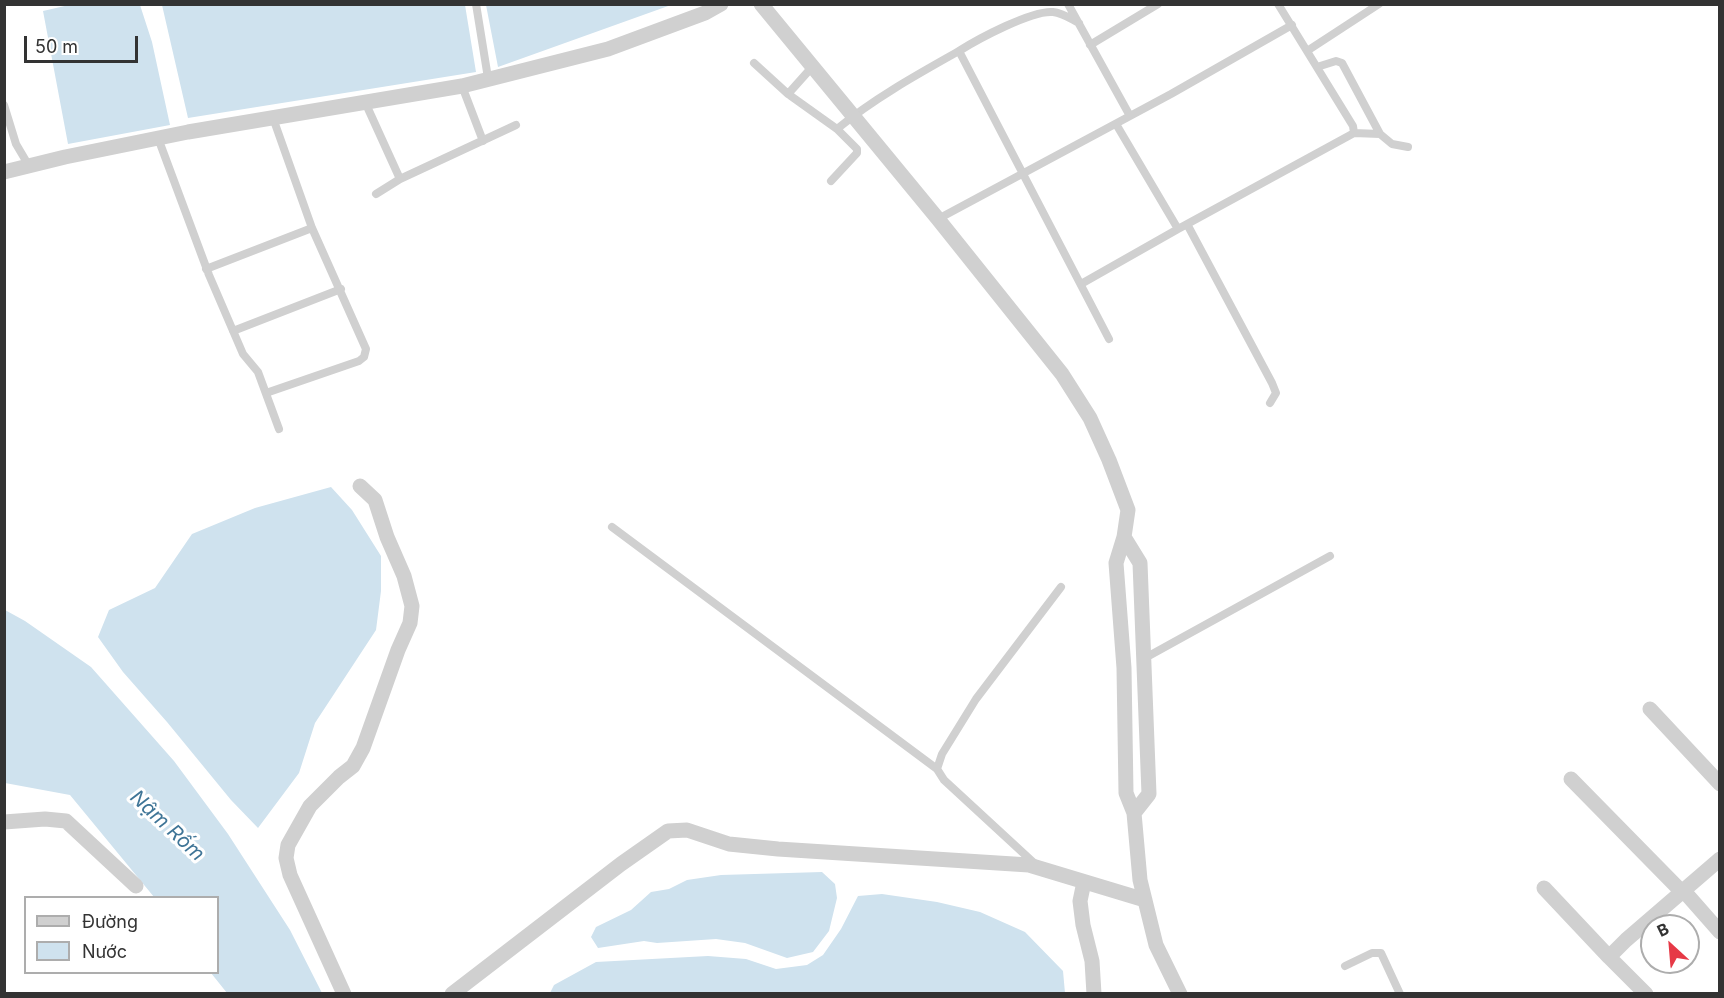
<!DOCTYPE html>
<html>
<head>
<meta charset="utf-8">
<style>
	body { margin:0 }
	#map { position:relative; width:1724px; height:998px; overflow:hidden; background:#fff; font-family:Inter,sans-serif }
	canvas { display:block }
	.frame { position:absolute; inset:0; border:6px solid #333; pointer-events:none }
	.legend { position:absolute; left:24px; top:896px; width:195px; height:78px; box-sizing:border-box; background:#fff; border:2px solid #adadad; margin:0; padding:8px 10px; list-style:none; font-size:18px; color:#333 }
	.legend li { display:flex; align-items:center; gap:12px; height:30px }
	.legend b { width:30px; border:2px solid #adadad }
	.north { position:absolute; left:1640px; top:914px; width:60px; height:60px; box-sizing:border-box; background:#fff; border:2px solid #adadad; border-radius:50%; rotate:334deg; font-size:16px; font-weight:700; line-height:24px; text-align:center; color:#333 }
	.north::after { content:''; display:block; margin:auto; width:21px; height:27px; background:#e63946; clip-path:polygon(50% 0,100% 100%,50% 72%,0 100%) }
	.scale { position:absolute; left:24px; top:36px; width:114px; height:27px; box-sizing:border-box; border:3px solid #333; border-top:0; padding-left:8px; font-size:18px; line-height:21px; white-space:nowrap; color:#333; -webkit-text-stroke:4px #fff; paint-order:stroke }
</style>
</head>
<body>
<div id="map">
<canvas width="1724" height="998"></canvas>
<div class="frame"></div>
<ul class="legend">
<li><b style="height:8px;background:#d0d0d0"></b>Đường</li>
<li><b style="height:16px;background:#cfe2ee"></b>Nước</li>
</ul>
<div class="north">B</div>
<div class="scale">50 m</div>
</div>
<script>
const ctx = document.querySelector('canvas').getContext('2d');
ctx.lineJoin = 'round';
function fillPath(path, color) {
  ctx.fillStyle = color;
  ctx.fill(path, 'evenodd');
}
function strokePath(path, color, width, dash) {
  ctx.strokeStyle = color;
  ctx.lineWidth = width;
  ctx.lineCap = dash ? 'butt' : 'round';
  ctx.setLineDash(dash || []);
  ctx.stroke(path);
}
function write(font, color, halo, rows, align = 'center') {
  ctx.font = font + ' Inter,sans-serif';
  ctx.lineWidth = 6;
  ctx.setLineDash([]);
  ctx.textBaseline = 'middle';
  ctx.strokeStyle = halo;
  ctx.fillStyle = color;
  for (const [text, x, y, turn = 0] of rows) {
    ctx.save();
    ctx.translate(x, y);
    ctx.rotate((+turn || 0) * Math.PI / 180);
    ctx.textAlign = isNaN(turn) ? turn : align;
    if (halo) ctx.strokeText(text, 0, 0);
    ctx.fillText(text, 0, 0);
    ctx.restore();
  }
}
const water = new Path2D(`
	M69 5H140L152 42 170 125 68 144 43 11Z
	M162 5H465L476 72 188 118Z
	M486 5V4L671 5 498 67Z
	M331 487 352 510 381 556V591L376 630 315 723 299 773 258 828 231 800 167 722 123 672 98 637 109 610 155 588 192 534 255 508Z
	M5 610 25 621 91 667 174 761 228 834 290 930 322 993H227L211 973 218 972V898L154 897 70 795 5 783Z
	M822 872 835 884 837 898 829 931 813 952 787 958 745 943 716 939 657 943 644 941 598 948 591 937 596 927 631 910 651 892 669 889 687 880 721 875Z
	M882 894 937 902 980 912 1025 932 1063 971 1065 993H550L554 985 596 962 708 956 746 959 776 969 807 965 823 955 841 929 858 896Z`);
const service = new Path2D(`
	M476 4 488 78
	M1068 4 1130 116
	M1079 23C1071 19 1063 13 1053 12 1032 10 978 39 959 51L1109 339
	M1090 45 1158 4
	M1307 51 1379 4
	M754 63 788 94 837 129 857 149V153L831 181
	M1317 67 1336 61 1342 63 1380 134
	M462 86 483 141
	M788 94 813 66
	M365 102 400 179
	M4 105 16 144 29 166
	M1116 124 1178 229
	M837 129C873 99 918 74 959 51
	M1354 133 1380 134 1392 144 1408 147
	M158 138 209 275 243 354 258 372 279 429
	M376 194 400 179 516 125
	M938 219 1171 94 1292 25
	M1187 224 1272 383 1276 393 1270 403
	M206 269 312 228
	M1081 284 1178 229 1354 133 1353 126 1278 4
	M233 331 341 289
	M266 393 359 361 364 357 366 349 312 228 273 118
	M612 527 937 769
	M1145 658 1330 556
	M1034 863 944 780 937 769 942 754 976 699 1061 587
	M1345 966 1372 953H1381L1400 994`);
const minor = new Path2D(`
	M761 4 938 219 1062 374 1090 418 1109 460 1128 510 1124 537 1116 563 1124 668 1126 793 1134 813 1140 880 1156 945 1180 994
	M4 172 65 157 188 132 462 86 608 49 705 13 721 4
	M1124 537 1140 563 1149 794 1134 813
	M1650 709 1720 784
	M1571 779 1682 892
	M4 822 45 819 66 821 136 886
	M1084 882 1080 901 1083 925 1092 961 1094 994
	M1544 888 1609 957
	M1683 890 1720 932
	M344 994 290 875 286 858 288 845 310 806 339 777 353 766 363 748 398 650 410 623 412 606 404 576 387 537 375 500 360 486
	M452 994 621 864 668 831 687 830 729 844 778 849 1029 865 1145 900
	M1646 994 1609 957 1626 940 1720 859`);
const waterNames = [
	["Nậm Rốm",167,826,43]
];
fillPath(water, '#cfe2ee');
strokePath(service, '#d0d0d0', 8);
strokePath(minor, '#d0d0d0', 15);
write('italic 20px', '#3f7597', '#fff', waterNames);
</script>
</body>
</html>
